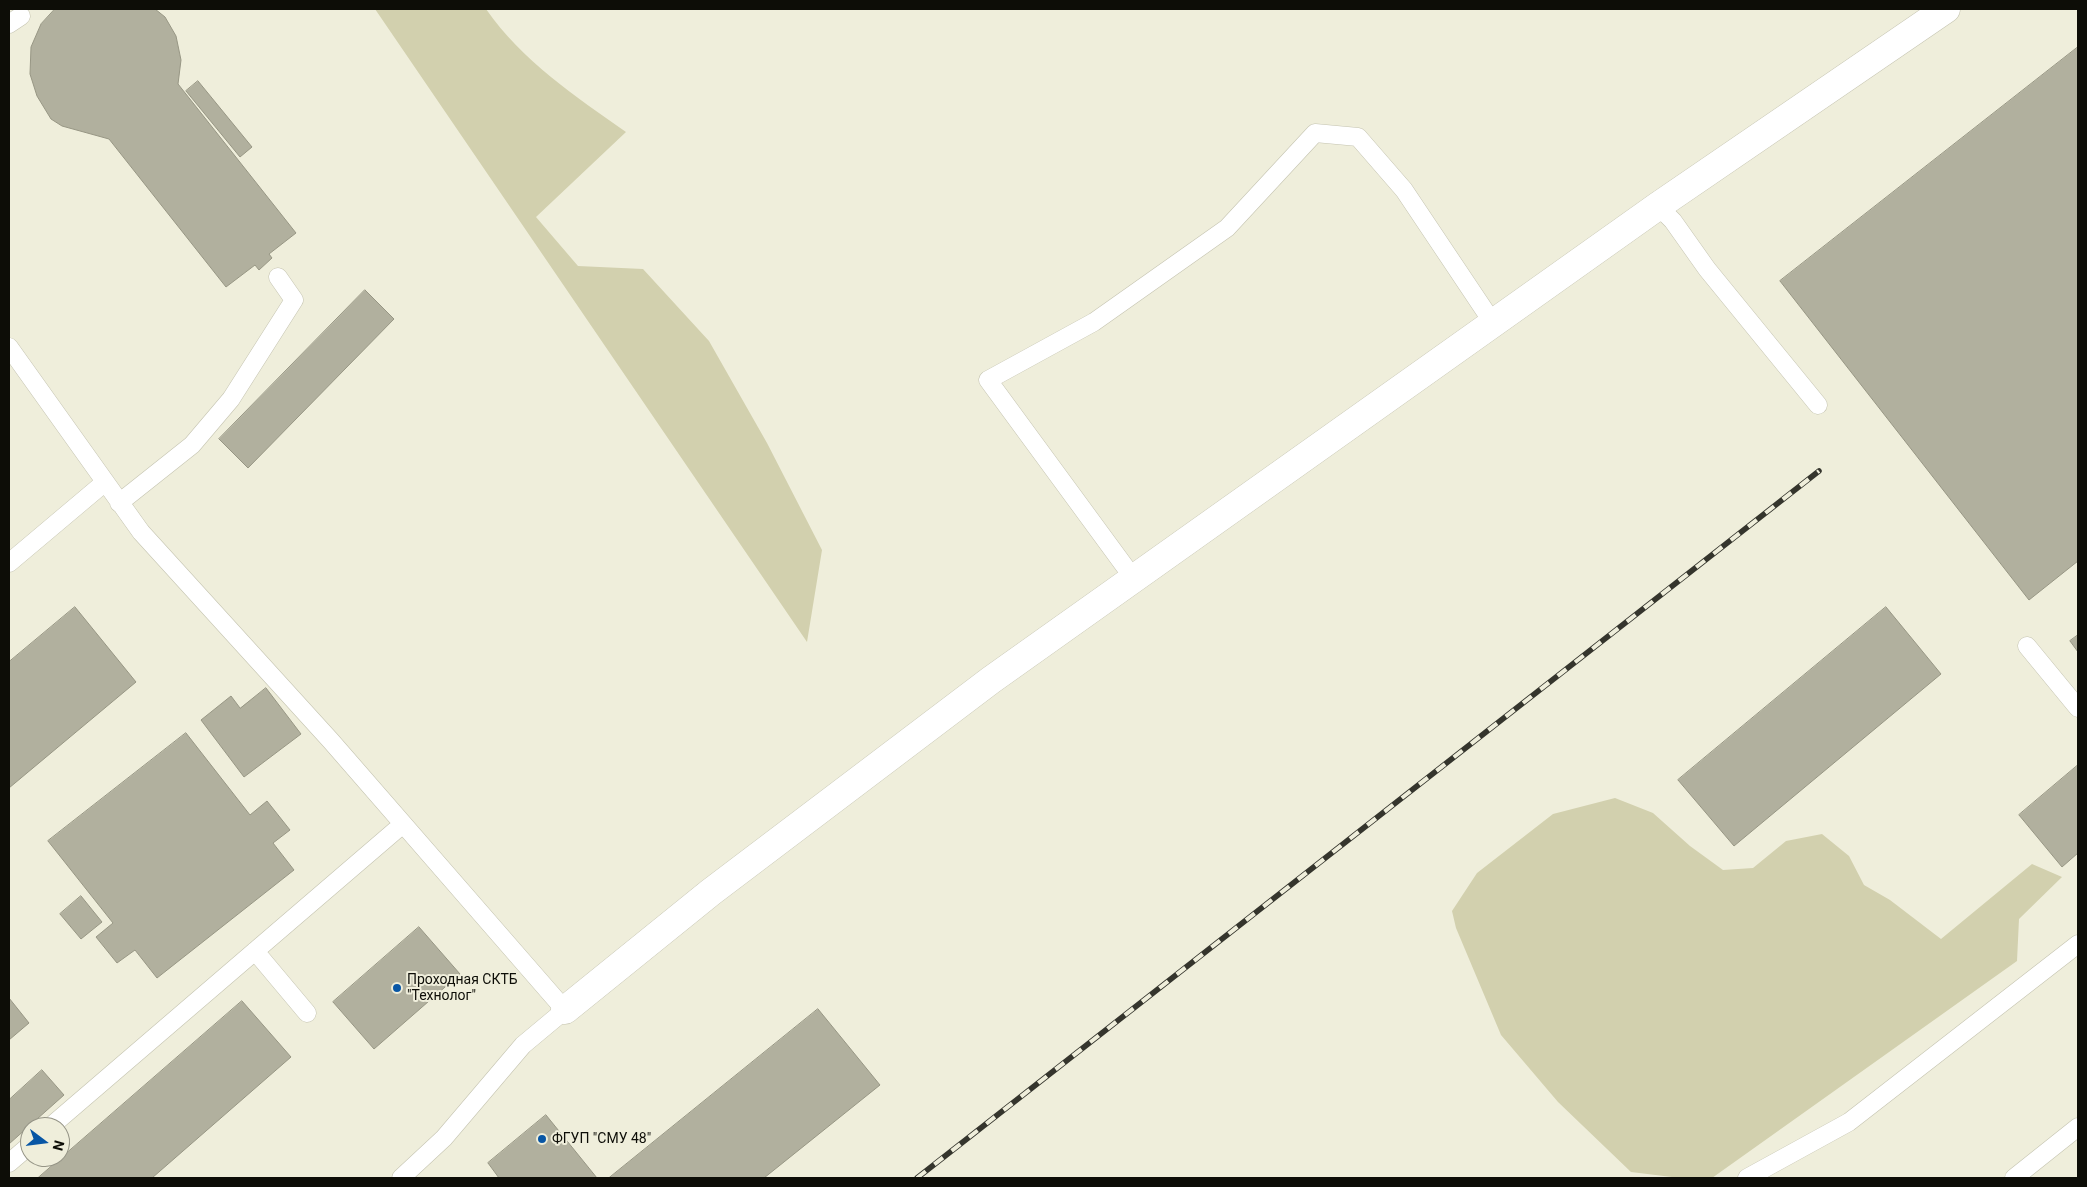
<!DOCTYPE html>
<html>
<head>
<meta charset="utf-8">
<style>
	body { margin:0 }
	#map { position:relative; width:2087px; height:1187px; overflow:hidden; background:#efeedb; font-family:Roboto,sans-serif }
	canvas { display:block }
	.frame { position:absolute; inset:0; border:10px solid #0d0d07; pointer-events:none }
	.north { position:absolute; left:20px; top:1117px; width:50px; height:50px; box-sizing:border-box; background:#efeedb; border:1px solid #959486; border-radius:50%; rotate:105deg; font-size:14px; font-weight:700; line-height:20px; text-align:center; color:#0d0d07 }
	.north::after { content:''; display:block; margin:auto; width:18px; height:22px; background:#0856a5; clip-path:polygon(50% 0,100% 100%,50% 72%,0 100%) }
</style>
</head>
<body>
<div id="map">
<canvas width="2087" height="1187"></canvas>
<div class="frame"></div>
<div class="north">N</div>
</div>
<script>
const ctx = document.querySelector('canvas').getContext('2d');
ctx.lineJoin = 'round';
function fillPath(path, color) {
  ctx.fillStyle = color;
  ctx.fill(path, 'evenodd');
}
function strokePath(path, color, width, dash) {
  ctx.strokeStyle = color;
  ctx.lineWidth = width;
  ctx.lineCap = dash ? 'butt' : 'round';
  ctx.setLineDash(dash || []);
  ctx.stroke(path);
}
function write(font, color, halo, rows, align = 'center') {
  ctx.font = font + ' Roboto,sans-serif';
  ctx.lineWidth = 4;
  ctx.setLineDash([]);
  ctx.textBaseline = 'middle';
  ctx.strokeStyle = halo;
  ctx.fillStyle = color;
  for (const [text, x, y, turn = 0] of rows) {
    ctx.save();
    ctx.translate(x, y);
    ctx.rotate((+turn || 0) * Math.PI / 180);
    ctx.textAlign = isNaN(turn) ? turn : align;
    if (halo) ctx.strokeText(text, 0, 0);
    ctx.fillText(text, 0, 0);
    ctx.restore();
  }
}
const green = new Path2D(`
	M375 9H486C522 61 575 96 626 132L536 217 578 266 643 269 709 341 767 443 822 550 807 642Z
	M1615 798 1653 813 1690 846 1723 870 1753 868 1786 841 1822 834 1849 856 1864 885 1890 900 1941 939 2032 864 2062 877 2019 919 2017 961 1712 1178H1680L1631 1172 1558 1102 1501 1035 1456 928 1452 911 1477 873 1553 814Z`);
const building = new Path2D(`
	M55 9H155L165 17 176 36 181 60 178 84 296 233 269 254 272 258 259 270 255 265 226 287 109 139 62 126 51 119 37 96 30 74 31 47 41 24Z
	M2078 47V561L2029 600 1780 281Z
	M198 81 252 147 240 157 186 91Z
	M365 290 394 319 248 468 219 439Z
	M75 607 136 682 9 788V662Z
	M1886 607 1941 674 1734 846 1678 780Z
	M2078 635V652L2070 641Z
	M266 688 301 734 244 777 201 720 231 696 240 708Z
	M186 733 250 815 267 801 290 830 273 843 294 870 157 978 135 950 117 963 96 937 113 923 48 841Z
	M2078 765V853L2062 867 2019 815Z
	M81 896 102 922 81 939 60 914Z
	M419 927 460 974 374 1049 333 1002Z
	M9 998 29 1023 9 1040Z
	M242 1001 291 1057 152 1178H38Z
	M818 1009 880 1085 764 1178H609Z
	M42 1070 64 1095 9 1144V1100Z
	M546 1115 597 1178H499L488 1163Z`);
const service = new Path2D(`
	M9 24 21 16
	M1658 206 1673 221 1707 269 1818 405
	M9 347 141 532 331 741 565 1010 523 1045 444 1138 401 1178
	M119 503 192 445 231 399 294 300 278 277
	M9 563 104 483
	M1134 579 988 380 1094 322 1227 228 1315 133 1358 137 1404 190 1493 323
	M2027 646 2078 708
	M255 951 307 1013
	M50 1127 403 824
	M9 1163 30 1145
	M1747 1178 1849 1122 2078 944
	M2014 1178 2078 1127`);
const minor = new Path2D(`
	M565 1010 711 892 991 680 1658 206 1946 9`);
const rail = new Path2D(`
	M917 1178 1819 471`);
const markers = [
	[397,988,5,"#0856a5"],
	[542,1139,5,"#0856a5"]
];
const poiNames = [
	["Проходная СКТБ",407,980],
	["\"Технолог\"",407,996],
	["ФГУП \"СМУ 48\"",552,1139]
];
fillPath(green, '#d2d0ae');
fillPath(building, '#b1b09e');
strokePath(building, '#979684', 1);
strokePath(service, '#c4c3b0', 19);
strokePath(minor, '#c4c3b0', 29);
strokePath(service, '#fff', 18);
strokePath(minor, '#fff', 28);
strokePath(rail, '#35352d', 5.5);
strokePath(rail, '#efeedb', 4, [11]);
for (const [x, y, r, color] of markers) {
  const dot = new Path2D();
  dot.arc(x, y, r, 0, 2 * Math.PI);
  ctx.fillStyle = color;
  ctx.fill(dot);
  strokePath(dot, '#efeedb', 2);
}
write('14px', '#0d0d07', '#efeedb', poiNames, 'left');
</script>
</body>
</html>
